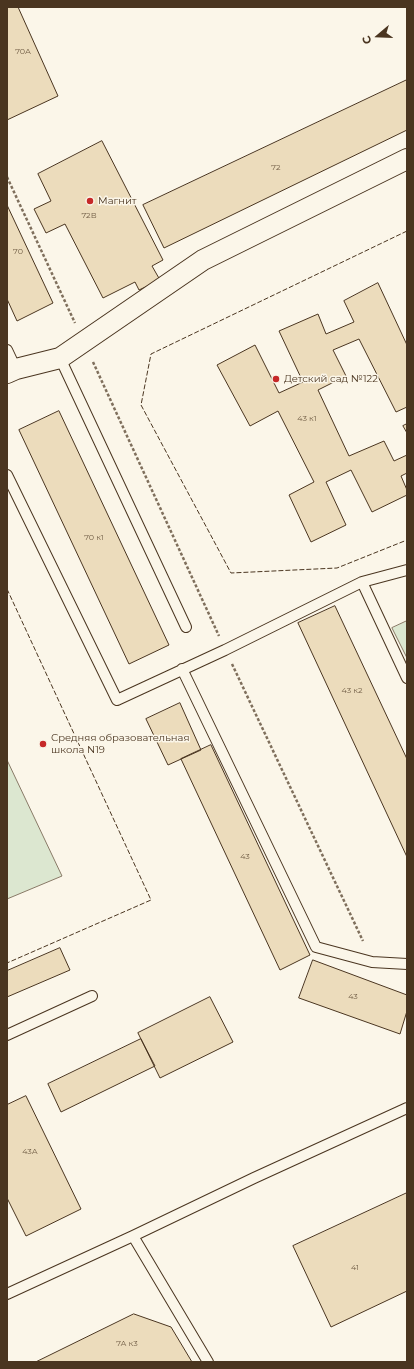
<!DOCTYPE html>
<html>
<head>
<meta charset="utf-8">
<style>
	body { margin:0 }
	#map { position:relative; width:414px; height:1369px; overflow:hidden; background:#fbf6e9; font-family:Montserrat,sans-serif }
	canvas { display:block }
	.frame { position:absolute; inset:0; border:8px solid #4a3520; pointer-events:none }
	.north { position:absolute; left:358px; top:16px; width:40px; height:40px; -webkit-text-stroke:3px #fbf6e9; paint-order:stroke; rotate:251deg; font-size:11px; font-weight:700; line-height:16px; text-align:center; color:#4a3520 }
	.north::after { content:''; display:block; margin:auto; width:14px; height:18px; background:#4a3520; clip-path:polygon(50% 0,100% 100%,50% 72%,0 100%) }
</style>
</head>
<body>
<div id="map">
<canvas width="414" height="1369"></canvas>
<div class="frame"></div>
<div class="north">С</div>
</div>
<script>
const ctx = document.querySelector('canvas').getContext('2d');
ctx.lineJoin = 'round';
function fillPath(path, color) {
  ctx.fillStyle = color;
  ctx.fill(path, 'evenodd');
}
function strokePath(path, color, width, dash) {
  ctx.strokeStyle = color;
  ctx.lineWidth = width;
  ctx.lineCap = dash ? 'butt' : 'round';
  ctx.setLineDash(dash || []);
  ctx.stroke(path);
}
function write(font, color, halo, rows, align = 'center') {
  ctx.font = font + ' Montserrat,sans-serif';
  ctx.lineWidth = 3;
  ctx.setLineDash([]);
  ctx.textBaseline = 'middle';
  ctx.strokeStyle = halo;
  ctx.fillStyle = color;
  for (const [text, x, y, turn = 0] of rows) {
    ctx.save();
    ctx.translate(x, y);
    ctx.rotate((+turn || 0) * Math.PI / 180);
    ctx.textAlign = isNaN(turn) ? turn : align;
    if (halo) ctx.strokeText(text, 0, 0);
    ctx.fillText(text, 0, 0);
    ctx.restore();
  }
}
const green = new Path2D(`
	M407 621V658L392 628Z
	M7 760 62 876 7 899Z`);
const building = new Path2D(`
	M7 7H18L58 96 7 120Z
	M407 80V130L164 248 143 205Z
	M102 141 163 260 152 266 160 280 139 290 135 282 103 298 65 224 46 233 34 209 51 201 38 174Z
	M7 205 53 303 17 321 7 299Z
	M378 283 407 345V407L396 412 359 339 333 350 346 376 318 390 349 456 384 441 394 461 407 455V473L401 476 407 490V495L372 512 351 470 326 482 346 525 311 542 289 495 314 482 278 411 250 426 217 365 255 345 279 393 303 382 279 331 318 314 326 334 354 322 344 301Z
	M59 411 169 645 129 664 19 430Z
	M407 424V433L403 426Z
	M335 606 407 759V857L298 623Z
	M180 703 201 750 168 765 146 719Z
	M211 745 310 955 280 970 181 759Z
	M60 948 70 970 7 997V971Z
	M313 960 407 995V1011L400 1034 299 998Z
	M210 997 233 1042 160 1078 138 1033Z
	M141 1039 155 1066 61 1112 48 1084Z
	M26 1096 81 1209 26 1236 7 1198V1105Z
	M407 1193V1291L331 1327 293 1246Z
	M134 1314 171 1327 192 1362H36Z`);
const path = new Path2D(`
	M7 177 75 323
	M93 362 219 636
	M232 664 363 941`);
const service = new Path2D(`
	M7 350 16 369
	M60 358 186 627
	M7 475 117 700 225 650 362 582 407 570
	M362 582 407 678
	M182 669 316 947 372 962 407 964
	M7 1035 92 996
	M133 1236 208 1362
	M7 1294 133 1236 254 1178 407 1108`);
const minor = new Path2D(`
	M7 373 16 369 60 358 203 260 407 159`);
const fence = new Path2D(`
	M407 231 151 354 141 405 231 573 337 568 407 540
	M7 589 151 900 7 963`);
const markers = [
	[90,201,4,"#c62828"],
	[276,379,4,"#c62828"],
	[43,744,4,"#c62828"]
];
const numberNames = [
	["70А",23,52],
	["72",276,168],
	["72В",89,216],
	["70",18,252],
	["43 к1",307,419],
	["70 к1",94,538],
	["43 к2",352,691],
	["43",245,857],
	["43",353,997],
	["43А",30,1152],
	["41",355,1268],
	["7А к3",127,1344]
];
const poiNames = [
	["Магнит",98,201],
	["Детский сад №122",284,379],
	["Средняя образовательная",51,738],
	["школа N19",51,750]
];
fillPath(green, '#dce7d0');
strokePath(green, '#887966', 1);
fillPath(building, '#ecdcbc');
strokePath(building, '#4a3520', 1);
strokePath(service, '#4a3520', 12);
strokePath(minor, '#4a3520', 22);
strokePath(path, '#7f6f5c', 2.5, [3, 2]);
strokePath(service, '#fbf6e9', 10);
strokePath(minor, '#fbf6e9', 20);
strokePath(fence, '#4a3520', 1, [5, 2]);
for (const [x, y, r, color] of markers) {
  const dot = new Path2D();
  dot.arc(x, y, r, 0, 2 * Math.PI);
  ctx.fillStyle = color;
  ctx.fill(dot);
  strokePath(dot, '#fbf6e9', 1.5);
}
write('8px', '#725f47', null, numberNames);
write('10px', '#4a3520', '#fbf6e9', poiNames, 'left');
</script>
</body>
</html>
